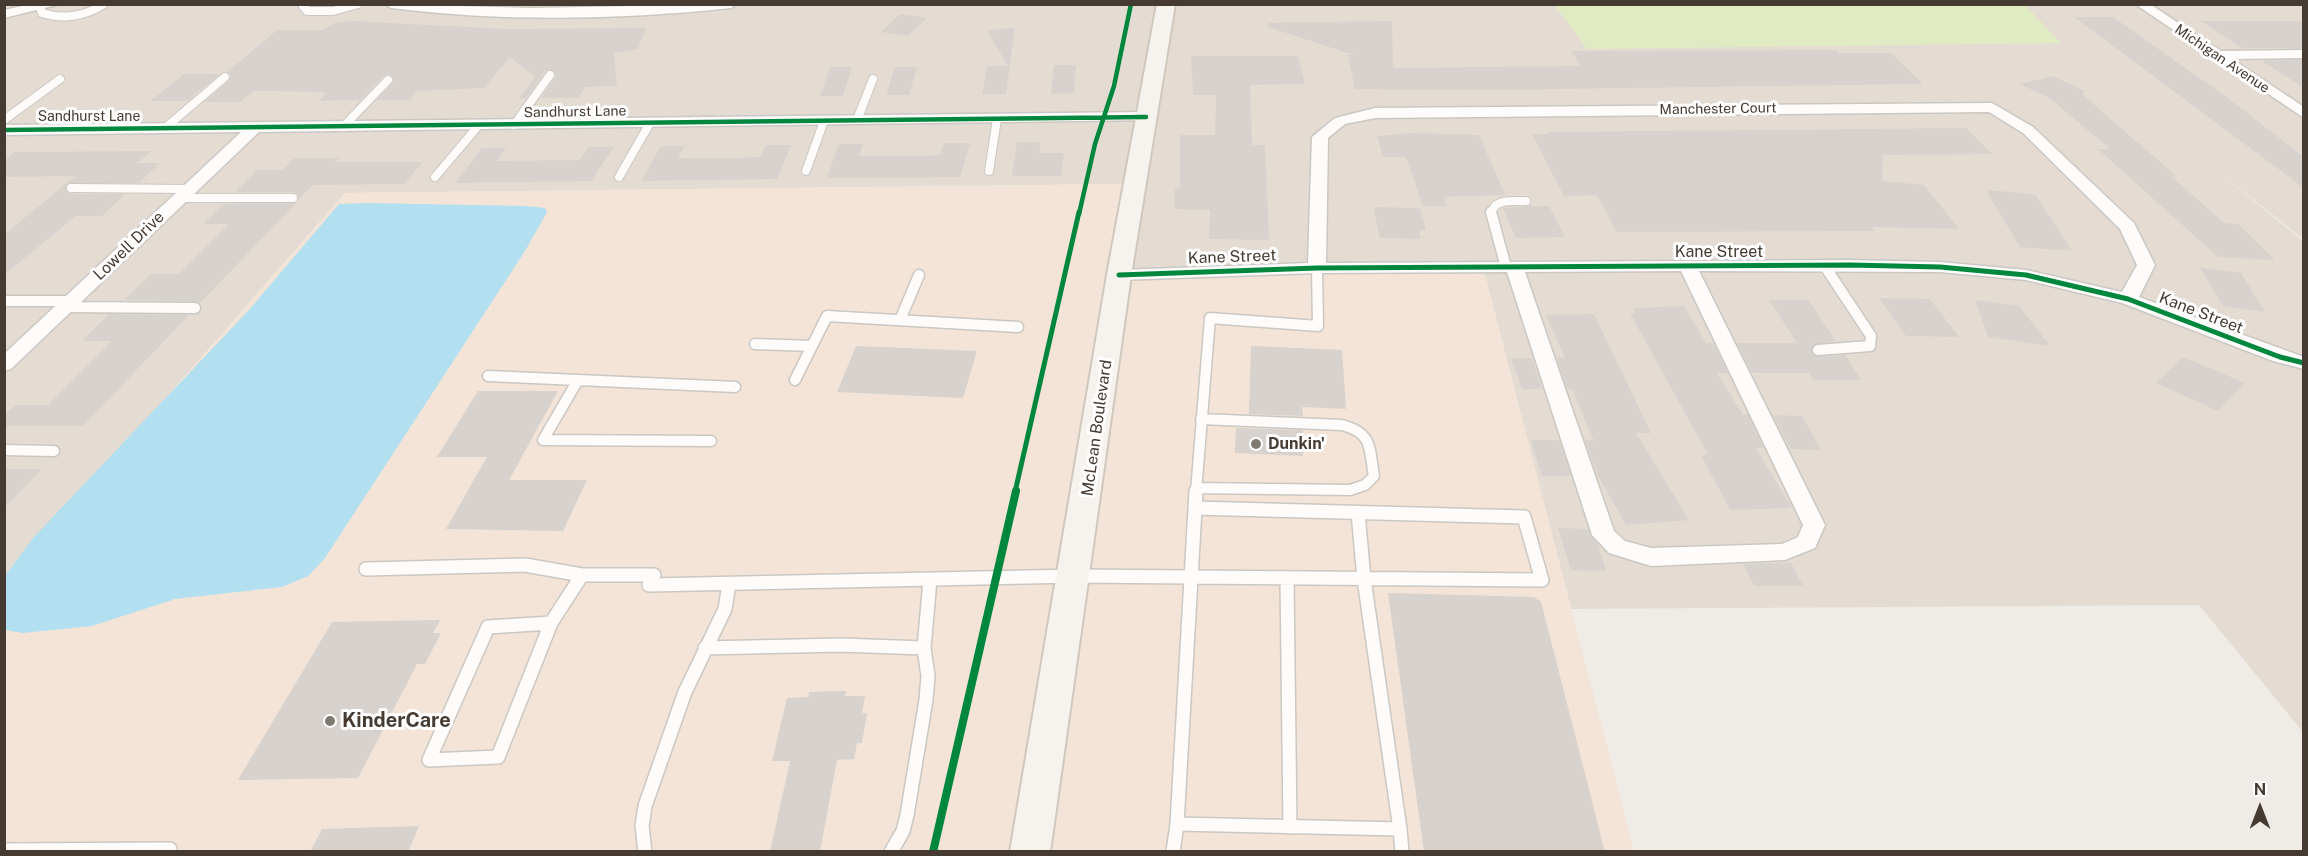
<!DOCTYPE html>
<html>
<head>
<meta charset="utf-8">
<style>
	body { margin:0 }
	#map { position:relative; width:2308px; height:856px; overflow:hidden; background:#efebe6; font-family:"Public Sans",sans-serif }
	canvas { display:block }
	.frame { position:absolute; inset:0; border:6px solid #453b32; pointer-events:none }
	.north { position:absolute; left:2230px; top:778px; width:60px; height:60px; -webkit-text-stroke:4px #fff; paint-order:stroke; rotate:0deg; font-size:16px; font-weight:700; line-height:24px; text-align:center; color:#453b32 }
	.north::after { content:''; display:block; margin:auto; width:21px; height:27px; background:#453b32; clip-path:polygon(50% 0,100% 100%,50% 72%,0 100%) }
</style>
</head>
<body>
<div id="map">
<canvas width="2308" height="856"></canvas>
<div class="frame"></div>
<div class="north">N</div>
</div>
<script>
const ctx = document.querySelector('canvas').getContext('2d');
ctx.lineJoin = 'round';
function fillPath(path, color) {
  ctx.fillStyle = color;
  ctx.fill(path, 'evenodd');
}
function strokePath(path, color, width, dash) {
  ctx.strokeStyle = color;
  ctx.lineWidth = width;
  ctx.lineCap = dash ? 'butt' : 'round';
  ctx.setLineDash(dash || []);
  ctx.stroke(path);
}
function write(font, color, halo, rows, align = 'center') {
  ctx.font = font + ' "Public Sans",sans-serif';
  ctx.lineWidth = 6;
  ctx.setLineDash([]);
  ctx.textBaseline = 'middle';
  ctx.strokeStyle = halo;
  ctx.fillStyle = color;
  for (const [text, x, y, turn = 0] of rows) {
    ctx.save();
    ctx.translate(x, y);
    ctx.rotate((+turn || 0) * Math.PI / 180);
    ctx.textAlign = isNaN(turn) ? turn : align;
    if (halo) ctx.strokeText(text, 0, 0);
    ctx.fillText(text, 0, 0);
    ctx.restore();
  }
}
const residential = new Path2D(`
	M5 5H1157L1126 184 345 193 5 582Z
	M1174 5H1562L1556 7 2303 5V239L2209 164 2303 241V732L2199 605 1571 609 1484 271 1127 278Z`);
const commercial = new Path2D(`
	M1126 184 1013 851 5 852V582L345 193Z
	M1484 271 1634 851 1042 852 1127 278Z`);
const green = new Path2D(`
	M1562 5H2025L2061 43 1587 49 1556 7Z`);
const water = new Path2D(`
	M367 203 526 206 545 208 547 212 525 251 325 558 308 576 282 587 175 599 92 626 23 633 5 630V576L33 538 248 311 339 204Z`);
const building = new Path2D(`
	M900 14 927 18 908 36 881 32Z
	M2074 17H2113L2225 96 2304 157V188Z
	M353 21 506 29 646 28 638 49 614 53 617 86 585 87 578 98H541L556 76 550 69 545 71 526 98H519L535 77 510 57 484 88 418 91 409 100H377L394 82 389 74 384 76 360 100 318 101 327 92 268 91H254L240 102H205L229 81 231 75 227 72 277 30H324L334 23Z
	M1392 21 1393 68 1581 66 1571 51 1836 50 1839 53H1891L1923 84 1485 90 1355 89 1348 55H1354L1268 27V23Z
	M2201 21H2304V48H2242Z
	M1015 27 1006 94H982L987 66H1008L987 31Z
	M1191 56H1298L1305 84 1250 85 1252 145H1265L1269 240 1209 239 1210 210 1174 209 1175 188H1180V135H1215L1216 95H1193Z
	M2304 60V88L2262 61Z
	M1054 65H1076L1074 93 1051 94Z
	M830 67H852L843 96H820Z
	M895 67H917L909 95H886Z
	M184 74H219L187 101H150Z
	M2053 76 2085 91 2082 94 2176 176H2171L2224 223 2238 224 2275 260 2218 257 2098 149H2110L2051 99 2020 84Z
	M1966 128 1992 154 1883 155 1882 181 1924 185 1959 229 1871 227 1875 231 1617 232 1597 195 1564 196 1532 134H1548L1547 132Z
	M1412 133 1479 135 1505 195 1444 197 1447 206H1423L1406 157H1383L1377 136Z
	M1017 142H1041L1039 153H1064L1061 176H1012Z
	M944 143H970L960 177 827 178 839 144H863L859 156H917L940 155Z
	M766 145H791L777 179 641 181 661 146H685L678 158H737L760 157Z
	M589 147H614L591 181 455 183 482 148H506L497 161 579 160Z
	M152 151 137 163H160L139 183H68L65 189 70 194H125L102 216H76L4 275V235L75 176 4 177V161L15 152Z
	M295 158H339L335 162H423L404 184 313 185 298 200V195L294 192H235L257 170H282Z
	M1986 190 2035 194 2072 251 2020 247Z
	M296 203 200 303 195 301 124 300 151 274H179L229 224H203L223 204Z
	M1529 206H1549L1565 237 1516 238 1503 208Z
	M1373 207 1420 208 1426 230H1419L1421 239 1380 238Z
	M2200 268 2241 273 2265 312 2223 306Z
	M1879 298 1930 299 1959 337 1906 336Z
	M1769 300H1808L1836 341 1815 344 1812 354 1819 357 1845 355 1861 380H1813L1809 373H1752L1737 343H1797Z
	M1975 300 2019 306 2050 346 1988 337Z
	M1684 306 1706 343H1713L1728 373H1717L1743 415H1748L1764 448H1756L1792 508 1730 510 1701 455H1708L1630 313H1636L1633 308Z
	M109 314 189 315 83 426H4V415L16 405H48L112 341H82Z
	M1594 314 1651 433H1636L1689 520 1626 525 1598 476 1585 440 1594 441 1572 389H1567L1557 358H1565L1546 315Z
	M856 346 977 351 963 398 837 392Z
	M1251 346 1342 350 1346 409 1302 407 1303 416 1249 414Z
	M2183 357 2245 383 2218 411 2156 383Z
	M1511 358H1532L1542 389H1522Z
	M478 391H558L509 480H587L563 531 446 529 487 457H437Z
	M1773 415 1802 416 1821 450 1790 449Z
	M1236 428 1303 430V456L1235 453Z
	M1531 440H1559L1571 476H1542Z
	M4 469H42L4 508Z
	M1558 528 1588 529 1598 545 1606 571 1571 570Z
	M1774 563H1791L1803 586H1754L1743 564Z
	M1388 593 1534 597 1541 602 1605 852H1424Z
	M440 620 433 633H441L425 664H417L358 778 238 780 332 622Z
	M846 691 845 696H865L862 713H867L862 743H857L854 759 837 760 820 852H770L790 761H772L787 698 808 697 809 692Z
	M419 826 408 852H310L322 829Z`);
const serviceFar2 = new Path2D(`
	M305 4 303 6 307 11H333L358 4
	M40 7 42 13C63 20 86 16 104 4
	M4 120 60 79
	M857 120 873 79
	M514 125 550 75
	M343 127 388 80
	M165 128 225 77
	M806 171 824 121
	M989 171 997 119
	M435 177 479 125
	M619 177 650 123
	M71 188 190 189
	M180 198H293
	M1491 214C1495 197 1512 202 1526 201`);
const serviceFar1 = new Path2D(`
	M1491 212 1506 267
	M4 301H72
	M65 307 195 308
	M900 320 919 275
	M755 344 812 346 827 316 1018 327
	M1818 350 1870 346 1871 336 1824 265
	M488 376 735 387
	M578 380 543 440 711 441
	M795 380 812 346
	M4 450 54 451
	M1196 488 1350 490 1365 485 1374 476C1369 448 1373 433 1342 425L1201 419
	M1196 492 1210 318 1318 326 1317 268`);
const service = new Path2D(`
	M1196 491 1177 824 1400 829 1364 579 1358 513
	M366 569 525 565 582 575H654
	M1287 579 1290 827
	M649 585 1075 576 1542 580 1524 517 1195 508
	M551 623 498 757 429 760 488 627Z
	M551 623 582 575
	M705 648 841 645 924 648
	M1400 829 1402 852
	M4 850 170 849 169 852
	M645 852 642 826 645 806 685 692 725 609 729 584
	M891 852 903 831 907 815 926 700 928 676 924 648 930 580
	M1173 852 1177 824`);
const minor = new Path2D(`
	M32 4H61L4 18V10Z
	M385 4 532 8 737 4 731 8C619 20 503 22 391 8Z
	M2135 4H2150L2220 51 2304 50V58L2232 59 2304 107V118Z
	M1992 103 2033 127 2134 223 2155 265 2139 297 2304 357V369L2273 361 2122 303 2026 280 1940 272 1699 271 1825 525 1815 548 1785 560 1651 566 1609 553 1592 535 1507 272 1317 273 1119 280 1110 275 1119 270 1308 263 1312 137 1335 118 1375 108ZM1989 112 2023 133 2120 229 2137 265 2122 292 2026 270 1940 262 1850 260 1326 263 1328 138 1345 124 1375 118ZM1681 271 1803 525 1798 537 1782 544 1651 548 1625 541 1614 531 1525 272Z
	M1146 112 1151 114 1154 117 1151 120 259 132 11 369 4 371V354L241 132 4 135V125Z`);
const secondary = new Path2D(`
	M1157 4H1175L1131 275 1050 852H1010L1107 275Z`);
const cyclewayFar2 = new Path2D(`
	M4 130 1146 117
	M1079 214 1095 144 1114 86 1131 4`);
const cyclewayFar1 = new Path2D(`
	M1119 275 1317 268 1850 265 1940 267 2026 275 2128 299 2280 357 2304 363
	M1015 492 1079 212`);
const cycleway = new Path2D(`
	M933 852 1016 491`);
const markers = [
	[1256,444,6,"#807971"],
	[330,721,6,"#807971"]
];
const farStreetnames = [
	["Michigan Avenue",2222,59,34],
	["Manchester Court",1718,109,-1],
	["Sandhurst Lane",575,112,-1],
	["Sandhurst Lane",89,117]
];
const streetNames = [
	["Lowell Drive",129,246,-44],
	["Kane Street",1719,252],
	["Kane Street",1232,257,-2],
	["Kane Street",2201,313,21],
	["McLean Boulevard",1097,428,-82]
];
const poiNames = [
	["Dunkin'",1268,444]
];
const nearPoinames = [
	["KinderCare",342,721]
];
fillPath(residential, '#e4dcd3');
fillPath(commercial, '#f3e4d7');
fillPath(green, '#e1ebc3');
fillPath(water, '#b2e0f1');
fillPath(building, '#d7d2cd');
strokePath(serviceFar2, '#cbc7c2', 10);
strokePath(serviceFar1, '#cbc7c2', 13);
strokePath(service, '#cbc7c2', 16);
strokePath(minor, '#cbc7c2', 3);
strokePath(secondary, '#d0c8be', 4);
strokePath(serviceFar2, '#fdfcfb', 8);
strokePath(serviceFar1, '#fdfcfb', 10);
strokePath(service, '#fdfcfb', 13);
fillPath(minor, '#fdfcfb');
fillPath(secondary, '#f6f2ed');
strokePath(cyclewayFar2, '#00873e', 4.5);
strokePath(cyclewayFar1, '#00873e', 5);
strokePath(cycleway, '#00873e', 8);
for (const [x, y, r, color] of markers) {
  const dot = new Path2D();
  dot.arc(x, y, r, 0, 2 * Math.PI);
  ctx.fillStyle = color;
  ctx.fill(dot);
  strokePath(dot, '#fff', 2);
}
write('14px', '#453b32', '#fff', farStreetnames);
write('16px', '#453b32', '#fff', streetNames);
write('bold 16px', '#453b32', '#fff', poiNames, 'left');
write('bold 20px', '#453b32', '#fff', nearPoinames, 'left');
</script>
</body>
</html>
